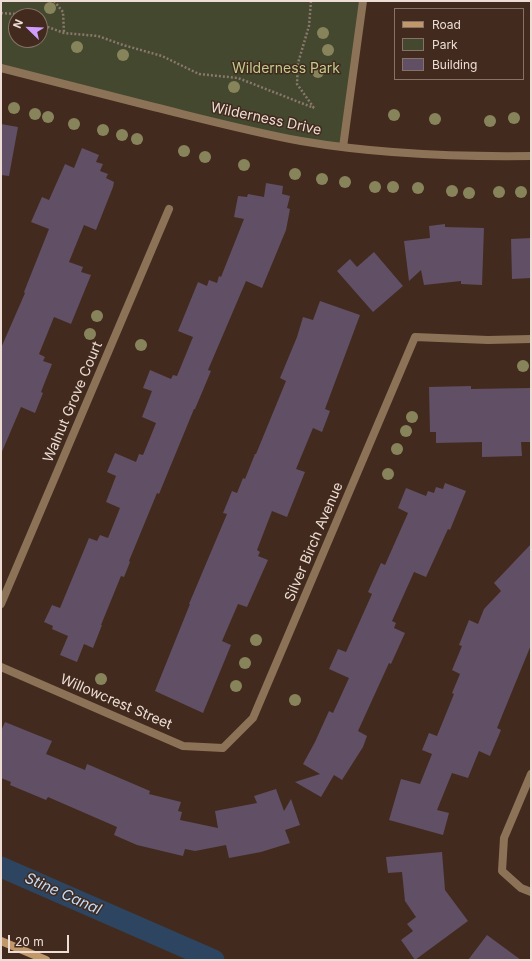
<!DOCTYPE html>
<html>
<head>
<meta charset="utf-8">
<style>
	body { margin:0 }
	#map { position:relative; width:532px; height:961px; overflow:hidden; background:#422b1e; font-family:Inter,sans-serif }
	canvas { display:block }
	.frame { position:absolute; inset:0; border:2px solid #edddd5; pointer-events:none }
	.legend { position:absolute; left:394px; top:8px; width:130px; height:72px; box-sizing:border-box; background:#422b1e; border:1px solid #867267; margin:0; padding:5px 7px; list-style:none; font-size:12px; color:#edddd5 }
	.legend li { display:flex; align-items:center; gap:8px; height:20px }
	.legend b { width:20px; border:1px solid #867267 }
	.north { position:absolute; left:8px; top:8px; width:40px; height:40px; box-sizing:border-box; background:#422b1e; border:1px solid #867267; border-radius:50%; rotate:293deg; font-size:11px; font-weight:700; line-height:16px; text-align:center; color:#edddd5 }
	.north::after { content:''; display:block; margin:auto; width:14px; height:18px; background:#d09dfe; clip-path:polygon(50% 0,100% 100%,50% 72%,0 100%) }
	.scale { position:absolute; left:8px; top:935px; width:61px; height:18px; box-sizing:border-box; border:2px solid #edddd5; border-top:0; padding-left:5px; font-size:12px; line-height:14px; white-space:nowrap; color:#edddd5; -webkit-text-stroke:3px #422b1e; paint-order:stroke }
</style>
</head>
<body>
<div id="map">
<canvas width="532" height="961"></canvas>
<div class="frame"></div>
<ul class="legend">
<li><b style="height:5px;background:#c0986a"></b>Road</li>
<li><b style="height:11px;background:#43482f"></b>Park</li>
<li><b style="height:11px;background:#604f65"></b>Building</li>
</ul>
<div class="north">N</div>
<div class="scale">20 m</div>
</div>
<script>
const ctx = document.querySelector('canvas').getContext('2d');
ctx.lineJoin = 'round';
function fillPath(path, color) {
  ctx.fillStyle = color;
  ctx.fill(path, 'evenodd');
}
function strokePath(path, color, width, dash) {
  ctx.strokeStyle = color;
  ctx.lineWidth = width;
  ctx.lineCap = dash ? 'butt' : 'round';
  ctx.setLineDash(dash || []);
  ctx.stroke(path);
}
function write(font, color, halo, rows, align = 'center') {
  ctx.font = font + ' Inter,sans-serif';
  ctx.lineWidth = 3;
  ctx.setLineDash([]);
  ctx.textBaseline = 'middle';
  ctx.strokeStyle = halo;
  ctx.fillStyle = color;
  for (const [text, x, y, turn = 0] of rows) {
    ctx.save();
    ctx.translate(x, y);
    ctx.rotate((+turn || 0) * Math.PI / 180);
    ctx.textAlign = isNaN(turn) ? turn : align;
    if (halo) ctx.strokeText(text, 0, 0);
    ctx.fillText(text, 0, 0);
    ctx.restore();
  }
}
const green = new Path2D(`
	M1 1H363L343 147 302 141 1 68ZM16 16H40V40H16Z`);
const canal = new Path2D(`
	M1 867 214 960`);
const building = new Path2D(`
	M1 124 18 127 9 176 1 175Z
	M82 148 99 155 96 162 103 164 100 171 108 174 106 178 114 182 113 187 96 230 84 225 69 262 83 267 81 272 91 275 71 324 54 317 39 354 45 357 43 361 52 364 41 392 43 393 35 413 21 407 1 454V348L25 293 24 292 49 229 31 222 42 197 49 200 65 164 74 168Z
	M266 183 283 186 282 194 290 196 287 208 290 209 286 230 262 288 246 281 208 370 211 371 195 409H194L159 494 157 493 129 561 130 562 124 577 121 576 101 625H102L93 648 84 644 77 662 60 655 68 636 52 629 53 626 44 622 52 605 60 608 89 538 97 541 100 535 108 538 120 508 106 502 116 476 107 472 115 453 136 462 139 454 143 455 156 423 142 417 152 391 143 388 150 370 171 379 173 375 177 376 193 337 178 331 198 282 207 286 209 280 217 283 219 276 221 277 244 219 234 217 238 196 247 197 248 194 264 197Z
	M445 224V227L484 228 482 285 461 284V281L424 285 421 270 409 281 404 241 430 238 429 226Z
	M531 238V278L512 279 511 239Z
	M374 252 403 286 373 312 337 271 350 259 357 267Z
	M320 301 360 315 325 409 330 411 322 432 313 428 296 469 305 472 287 517 272 511 257 550 260 552 258 556 268 560 247 607 238 604 222 641 231 645 203 713 155 691 190 604H189L227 514 223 513 232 491 237 493 243 478 245 479 255 454H256L286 381 280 378 297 337 303 317 313 320Z
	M471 386V389L531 388V442H521L522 456 482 457V442L436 443V432H430L429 387Z
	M445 483 466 491 450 530 448 529 426 577 414 572 392 621 396 623 394 628 405 633 391 664 389 663 358 731 367 736 363 747 342 780 334 775 321 797 295 782 320 774 303 764 315 742 329 711 333 713 349 678 329 669 338 649 346 652 372 594 368 592 381 563 385 565 408 513 398 508 406 488 426 496 428 491 434 493 436 487 443 489Z
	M531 544V645L497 728 501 730 490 756 479 751 468 778 452 773 437 810 449 813 443 835 389 820 401 779 420 784 432 754 422 750 429 733 437 736 454 694 452 693 460 674 452 670 462 646 459 645 469 620 478 624 484 609 501 591 494 583Z
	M5 722 52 741 46 754 85 770 87 764 150 791 149 794 181 802 178 811 182 812 180 820 218 828 215 811 257 803 254 796 276 789 284 811 291 799 300 825 285 830 290 843 261 852 229 858 226 845 195 851 185 849 183 856 137 845 114 835 117 827 48 797 46 800 10 785 11 782 1 778V731Z
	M442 852 445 890 468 921 415 960 401 940 413 931 407 924 416 917 405 901 402 872 388 873 386 857Z
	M487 935 521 960H468Z`);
const path = new Path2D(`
	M54 1 63 12 64 33
	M311 1 309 26 298 63 297 84 314 108
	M1 13 16 14 20 16
	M40 24 64 33 98 36 123 45 162 56 199 74 238 78 314 108`);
const minor = new Path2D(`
	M343 147 363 1
	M1 604 169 209
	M1 667 183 746 223 748 253 718 415 337 488 340 531 339
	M531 774 504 838 502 871 521 888 531 892`);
const tertiary = new Path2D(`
	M1 68C52 81 103 94 154 107 203 119 252 132 301 141 377 154 454 157 531 156`);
const secondary = new Path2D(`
	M1 941 46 960`);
const trees = [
	[50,8],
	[323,33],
	[77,47],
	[328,50],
	[123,55],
	[318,72],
	[234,87],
	[14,108],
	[35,114],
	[394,115],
	[48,117],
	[514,118],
	[435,119],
	[490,121],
	[74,124],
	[103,130],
	[122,135],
	[137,139],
	[184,151],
	[205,157],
	[244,165],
	[295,174],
	[322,179],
	[345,182],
	[375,187],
	[393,187],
	[418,188],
	[452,191],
	[499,192],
	[521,192],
	[469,193],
	[97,316],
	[90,334],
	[141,345],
	[523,366],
	[412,417],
	[406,431],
	[397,449],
	[388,474],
	[256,640],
	[245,663],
	[101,679],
	[236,686],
	[295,700]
];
const parkNames = [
	["Wilderness Park",286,69]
];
const streetNames = [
	["Wilderness Drive",266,119,12],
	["Walnut Grove Court",73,402,-67],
	["Silver Birch Avenue",314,542,-67],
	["Willowcrest Street",116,702,23]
];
const waterNames = [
	["Stine Canal",63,894,24]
];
fillPath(green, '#43482f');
strokePath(canal, '#2d4560', 21);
fillPath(building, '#604f65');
strokePath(path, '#8b776c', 2.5, [2, 2]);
strokePath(minor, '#8c7357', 8);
strokePath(tertiary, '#8c7357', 8);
strokePath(secondary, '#c0986a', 8);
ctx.fillStyle = '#87845b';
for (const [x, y] of trees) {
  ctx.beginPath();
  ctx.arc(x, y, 6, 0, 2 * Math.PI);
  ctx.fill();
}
write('14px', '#c0cc8d', '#422b1e', parkNames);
write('14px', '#edddd5', '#422b1e', streetNames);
write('italic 15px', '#c2ddfb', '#422b1e', waterNames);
</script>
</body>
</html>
